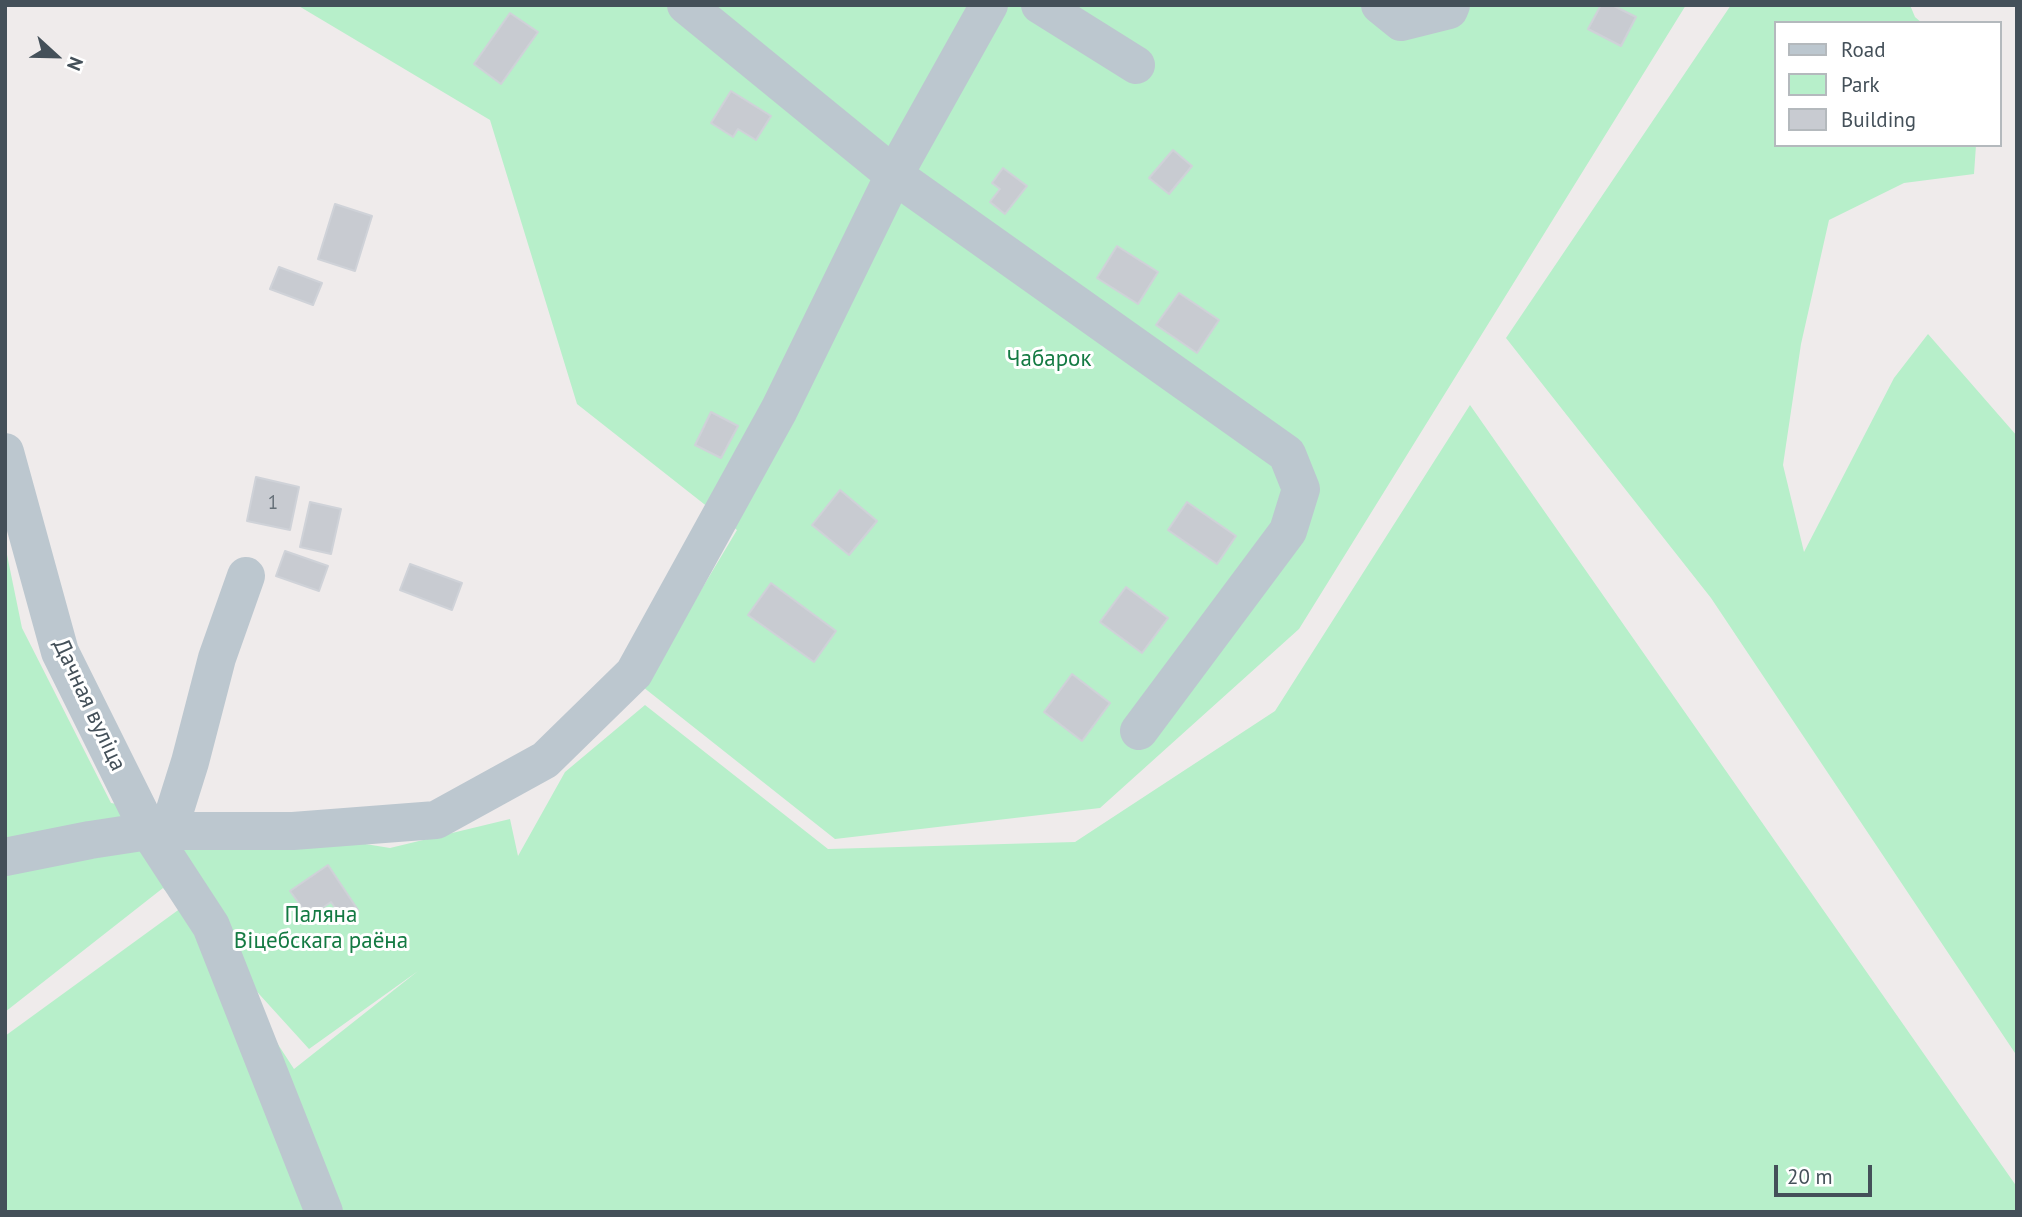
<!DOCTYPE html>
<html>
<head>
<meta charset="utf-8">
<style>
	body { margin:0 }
	#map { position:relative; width:2022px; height:1217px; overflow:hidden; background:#efebeb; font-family:"PT Sans",sans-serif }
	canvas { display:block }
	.frame { position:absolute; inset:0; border:7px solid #445059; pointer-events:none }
	.legend { position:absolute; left:1774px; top:21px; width:228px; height:126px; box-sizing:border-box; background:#fff; border:2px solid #b4b9bd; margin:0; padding:9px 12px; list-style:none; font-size:21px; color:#445059 }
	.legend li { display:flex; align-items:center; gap:14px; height:35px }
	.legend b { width:35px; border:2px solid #b4b9bd }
	.north { position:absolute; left:21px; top:21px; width:70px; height:70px; -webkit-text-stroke:5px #fff; paint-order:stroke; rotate:112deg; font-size:19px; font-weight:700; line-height:28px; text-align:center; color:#445059 }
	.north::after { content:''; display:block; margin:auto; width:24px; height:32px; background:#445059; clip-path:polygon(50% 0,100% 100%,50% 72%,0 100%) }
	.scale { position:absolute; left:1774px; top:1165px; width:98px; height:32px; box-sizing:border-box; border:4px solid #445059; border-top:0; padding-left:9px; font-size:21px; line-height:24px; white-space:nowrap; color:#445059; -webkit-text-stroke:5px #fff; paint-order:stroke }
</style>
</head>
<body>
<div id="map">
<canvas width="2022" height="1217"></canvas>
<div class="frame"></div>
<ul class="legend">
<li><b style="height:9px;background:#bcc7cf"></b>Road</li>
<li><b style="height:19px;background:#b7efca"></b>Park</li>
<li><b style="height:19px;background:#c8cbd1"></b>Building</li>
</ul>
<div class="north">N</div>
<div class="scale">20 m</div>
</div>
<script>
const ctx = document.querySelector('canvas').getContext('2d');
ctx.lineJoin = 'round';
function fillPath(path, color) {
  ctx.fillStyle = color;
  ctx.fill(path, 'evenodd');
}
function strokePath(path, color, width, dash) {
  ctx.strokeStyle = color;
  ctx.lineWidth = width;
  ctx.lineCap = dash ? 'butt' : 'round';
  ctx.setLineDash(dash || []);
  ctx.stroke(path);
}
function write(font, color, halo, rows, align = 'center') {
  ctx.font = font + ' "PT Sans",sans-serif';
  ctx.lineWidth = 6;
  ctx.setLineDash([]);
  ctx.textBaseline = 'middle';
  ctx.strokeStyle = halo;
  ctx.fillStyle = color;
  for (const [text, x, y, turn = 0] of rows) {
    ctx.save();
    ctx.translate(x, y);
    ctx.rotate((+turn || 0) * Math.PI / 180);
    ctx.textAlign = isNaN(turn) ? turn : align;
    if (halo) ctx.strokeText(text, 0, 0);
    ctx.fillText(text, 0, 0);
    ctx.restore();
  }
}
const green = new Path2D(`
	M297 5H1686L1299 629 1100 808 835 839 643 687 737 530 577 404 490 120Z
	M1731 5H1910L1915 17 1922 23H1775V145H1976L1974 174 1904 183 1829 220 1801 344 1783 465 1804 552 1894 378 1928 334 2017 436V1056L1711 598 1506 338Z
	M1470 405 2017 1187V1212H5V1036L181 908 163 888 5 1012V545L22 628 111 803 390 848 510 819 518 856 565 772 645 705 828 849 1075 842 1275 711ZM210 940 309 1049 418 971 294 1069Z`);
const building = new Path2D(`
	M1601 5H1612L1636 17 1621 46 1588 29Z
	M510 13 538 32 501 84 474 64Z
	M731 91 771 116 756 140 738 129 733 137 711 123Z
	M1173 150 1192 166 1169 194 1149 178Z
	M1003 168 1027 186 1005 214 990 202 1000 189 992 183Z
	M335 204 372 216 355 271 318 259Z
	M1117 246 1158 272 1138 304 1097 278Z
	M279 267 322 283 313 305 270 289Z
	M1179 293 1219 320 1197 353 1156 325Z
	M711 412 738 426 721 458 695 445Z
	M256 477 299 487 290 530 247 521Z
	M840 490 877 521 849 555 812 525Z
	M310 502 341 509 331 554 300 547Z
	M1187 502 1236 536 1217 564 1168 530Z
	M285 551 328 566 319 591 276 576Z
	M410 564 462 583 452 610 400 590Z
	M771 583 836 631 814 662 748 615Z
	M1126 587 1168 618 1142 653 1100 622Z
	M1072 674 1110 703 1082 741 1044 712Z
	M328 865 358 910 344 920 331 902 309 917 290 891Z`);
const minor = new Path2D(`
	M686 5 894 175 1287 454 1301 489 1288 531 1139 731
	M1040 5 1136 65
	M1380 5 1401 22 1449 10 1451 5
	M5 452 60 652 149 831 211 926 324 1212
	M168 832 190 762 217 658 246 576
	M5 857 90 840 149 831H293L436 820 545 760 634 673 779 410 894 175 989 5`);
const numberNames = [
	["1",273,504]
];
const parkNames = [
	["Чабарок",1049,359],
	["Паляна",321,915],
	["Віцебскага раёна",321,941]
];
const streetNames = [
	["Дачная вуліца",89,705,65]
];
fillPath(green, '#b7efca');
fillPath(building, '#c8cbd1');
strokePath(building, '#cfd2d8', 2);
strokePath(minor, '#bcc7cf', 38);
write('19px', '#656f77', null, numberNames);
write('23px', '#147a43', '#fff', parkNames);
write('23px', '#445059', '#fff', streetNames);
</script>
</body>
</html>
